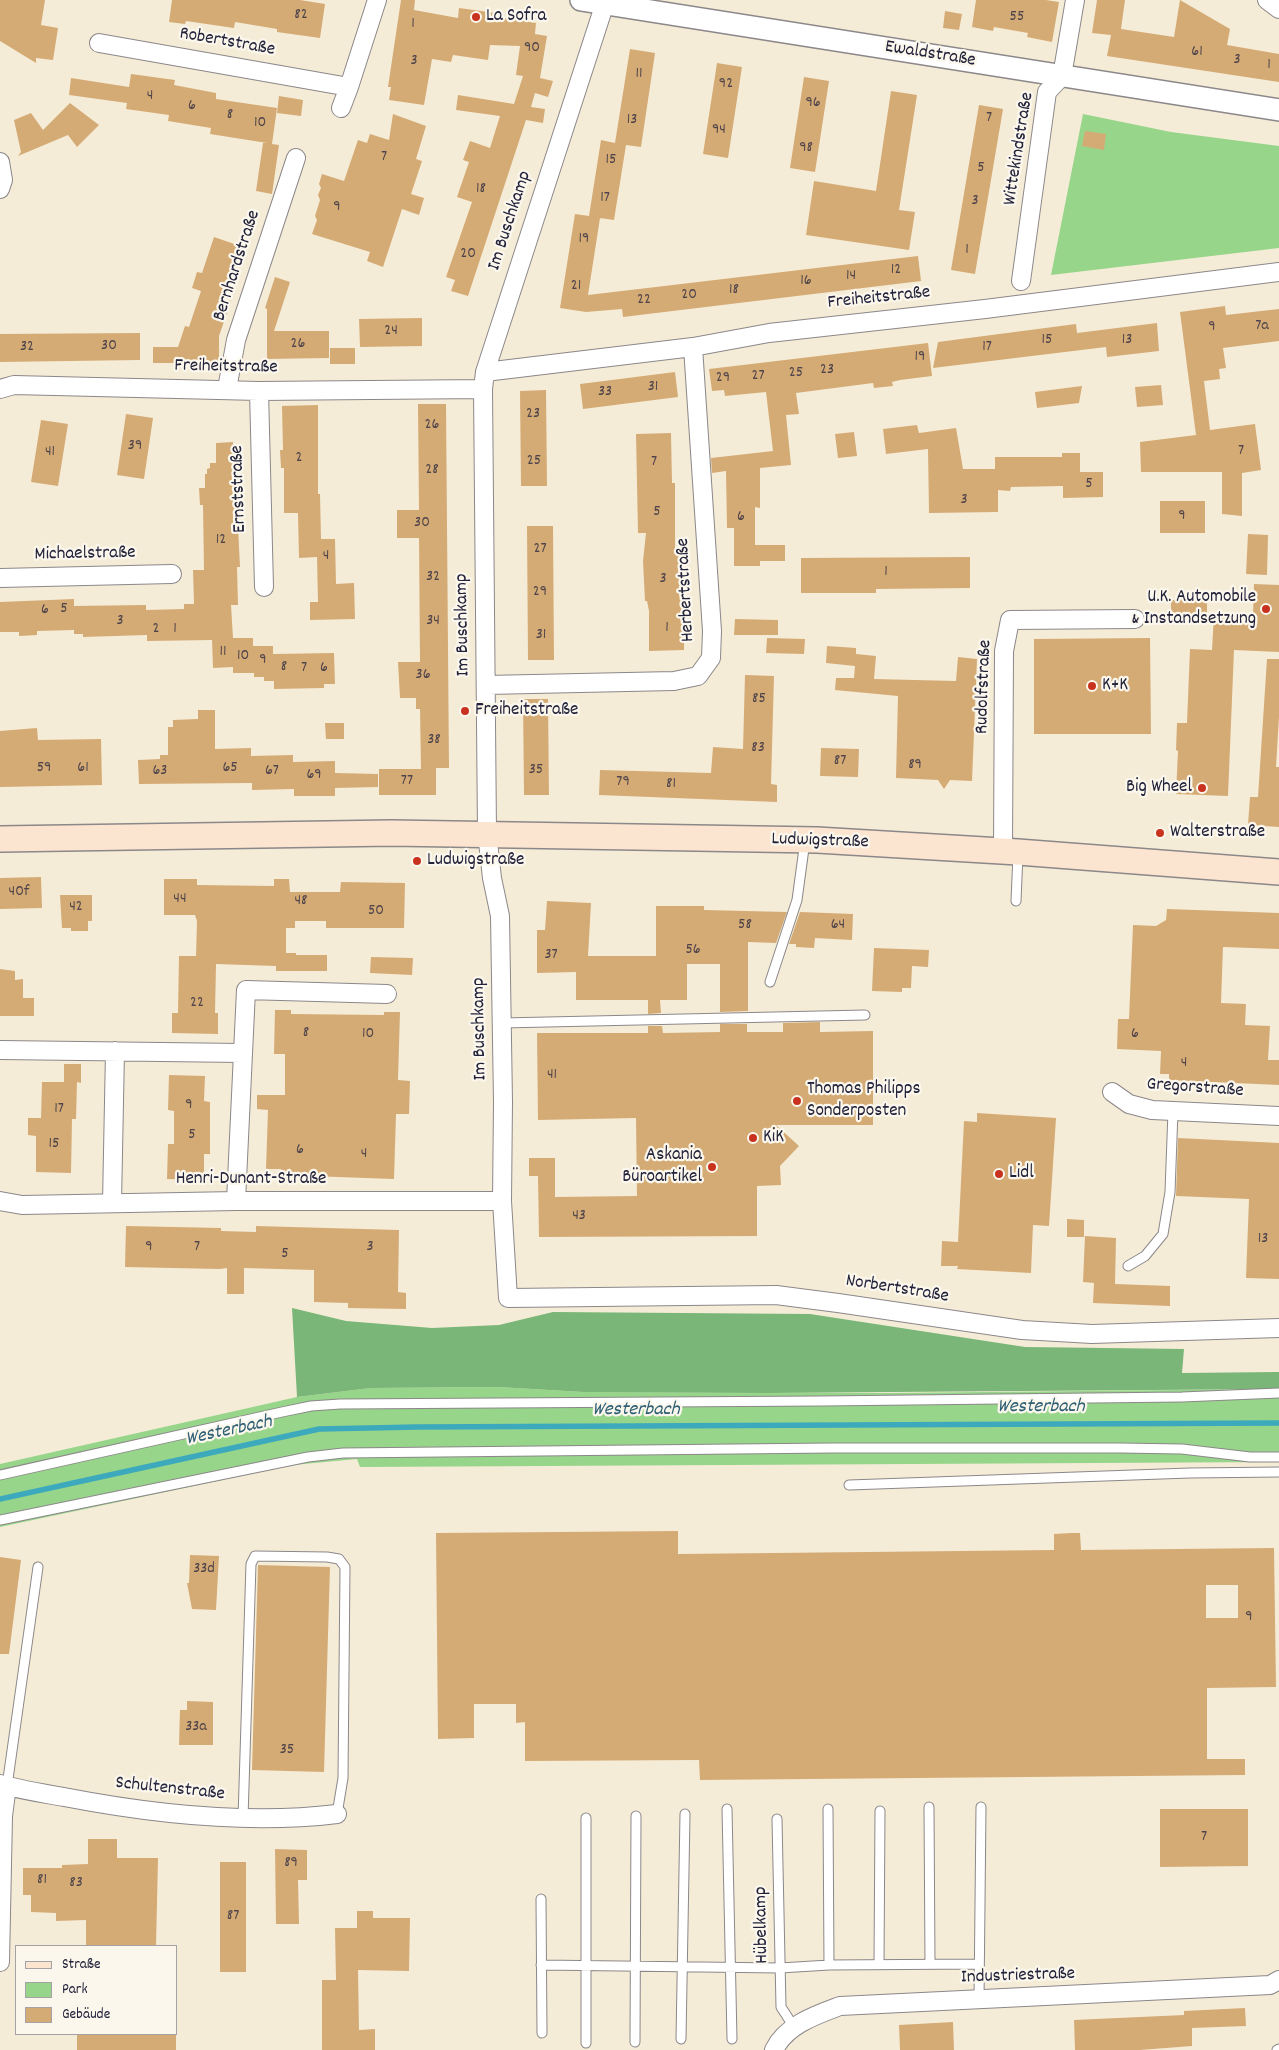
<!DOCTYPE html>
<html>
<head>
<meta charset="utf-8">
<style>
	body { margin:0 }
	#map { position:relative; width:1279px; height:2050px; overflow:hidden; background:#f5ecd7; font-family:Dekko,sans-serif }
	canvas { display:block }
	.legend { position:absolute; left:15px; top:1945px; width:162px; height:90px; box-sizing:border-box; background:#fbf7ec; border:1px solid #a4a2a5; margin:0; padding:6px 9px; list-style:none; font-size:15px; color:#22223b }
	.legend li { display:flex; align-items:center; gap:10px; height:25px }
	.legend b { width:25px; border:1px solid #a4a2a5 }
</style>
</head>
<body>
<div id="map">
<canvas width="1279" height="2050"></canvas>
<ul class="legend">
<li><b style="height:6px;background:#fce5d0"></b>Straße</li>
<li><b style="height:14px;background:#97d58b"></b>Park</li>
<li><b style="height:14px;background:#d5ab75"></b>Gebäude</li>
</ul>
</div>
<script>
const ctx = document.querySelector('canvas').getContext('2d');
ctx.lineJoin = 'round';
function fillPath(path, color) {
  ctx.fillStyle = color;
  ctx.fill(path, 'evenodd');
}
function strokePath(path, color, width, dash) {
  ctx.strokeStyle = color;
  ctx.lineWidth = width;
  ctx.lineCap = dash ? 'butt' : 'round';
  ctx.setLineDash(dash || []);
  ctx.stroke(path);
}
function write(font, color, halo, rows, align = 'center') {
  ctx.font = font + ' Dekko,sans-serif';
  ctx.lineWidth = 4.5;
  ctx.setLineDash([]);
  ctx.textBaseline = 'middle';
  ctx.strokeStyle = halo;
  ctx.fillStyle = color;
  for (const [text, x, y, turn = 0] of rows) {
    ctx.save();
    ctx.translate(x, y);
    ctx.rotate((+turn || 0) * Math.PI / 180);
    ctx.textAlign = isNaN(turn) ? turn : align;
    if (halo) ctx.strokeText(text, 0, 0);
    ctx.fillText(text, 0, 0);
    ctx.restore();
  }
}
const green = new Path2D(`
	M1083 114 1171 132 1279 146V248L1051 275Z
	M498 1387 583 1392 884 1393 1279 1389V1462L360 1467 357 1459 293 1465 0 1527V1464L297 1397 371 1388Z`);
const forest = new Path2D(`
	M292 1308 346 1321 432 1328 499 1325 553 1312 810 1314 1025 1347 1184 1349 1182 1373 1279 1372V1389L765 1393 583 1392 498 1387 371 1388 297 1397Z`);
const stream = new Path2D(`
	M0 1499 319 1429 417 1427 1279 1423`);
const building = new Path2D(`
	M0 0H45L41 25 58 28 53 60 36 58V63L0 41Z
	M172 0H300L325 4 320 38 277 32V29L235 22 234 28 186 21 185 24 169 22Z
	M401 0H415L414 10 458 18 459 8 496 13 495 17 536 23 535 34 547 36 540 78 553 81 548 97 535 93 531 107 545 109 543 123 526 120 468 296 451 291 455 280 446 277 472 202 457 197 469 162 463 160 470 141 490 148 500 116 456 110 458 95 514 104 523 76 516 75 520 46 490 45 488 60 453 55 451 62 432 59 424 105 389 100 391 87H388Z
	M976 0H1046L1059 2 1052 42 1027 37 1028 33 994 27 993 31 972 27Z
	M1097 0H1125L1121 29 1174 37 1180 0 1230 29 1227 45 1279 54V82L1107 56 1111 35 1092 33Z
	M945 11 962 14 959 30 943 28Z
	M630 49 655 53 641 147 626 145 614 220 593 217 600 218 588 295 918 256 921 281 623 317 622 309 586 312 560 308 575 214 589 216 601 140 615 143Z
	M717 63 742 67 728 158 703 154Z
	M131 74 175 80 174 85 216 93V99L277 108 272 144 279 145 272 194 256 191 263 143H267L210 134 211 128 168 121 169 115 126 109 127 103 69 95 71 78 129 87Z
	M804 77 829 81 815 172 790 168Z
	M891 91 917 95 899 210 915 212 909 250 806 235 814 181 876 191Z
	M279 96 303 100 301 116 277 113Z
	M70 103 99 125 77 147 68 135 18 156 21 152 14 120 31 113 43 130Z
	M979 105 1003 109 975 274 951 270Z
	M393 114 426 126 416 159 422 161 411 194 424 198 419 215 402 209 383 267 367 261 370 252 312 234 317 220 315 216 320 200 318 195 321 188 319 184 322 174 344 181 358 140 367 143 370 134 389 140Z
	M1085 131 1106 134 1104 150 1082 146Z
	M214 237 243 247 225 300 231 301 219 336V363H153V347H178L185 326 189 327 201 291 192 288 197 272 202 273Z
	M275 277 290 282 274 331H329V358L267 359V309L265 308Z
	M1225 306 1226 315 1279 309V341L1223 348 1226 368 1219 369 1220 379 1204 381 1210 430 1255 424 1261 470 1242 473V516L1222 514V472H1141L1140 442 1196 435 1180 312Z
	M422 318V346L360 347 359 319Z
	M1157 323 1159 351 1107 357 1106 347 933 368 938 342 1076 324 1077 333Z
	M140 333V360L0 362V334Z
	M928 343 932 376 900 380 892 382 893 386 874 388 873 383 796 393 799 414 786 415 791 465 760 468V508L755 507V545H785V561H760V566H734V528H727L726 471 712 473 711 458 773 451 766 392 725 396 724 390 712 391 709 369Z
	M330 348H355V364H330Z
	M675 372 678 397 583 409 580 384Z
	M1161 385 1163 405 1137 407 1135 387Z
	M1082 386 1079 403 1037 408 1035 392Z
	M546 390 547 486H521L520 391Z
	M418 404H446L449 768H436V795H379V769H421L420 709H416V698H400L398 662H420L419 538H397V510H419Z
	M318 405V494H320L321 539H335L336 584 354 583 355 619 310 620V602H318L317 557 299 558 298 513H284V468H281L280 450H283L282 406Z
	M126 414 153 418 144 479 117 475Z
	M41 420 68 424 58 486 31 482Z
	M917 425 919 433 956 428 963 469H995V457H1062V453H1080V472H1103V497L1063 498V486L1011 487 1010 491 998 490V512L929 513 928 449 886 454 883 429Z
	M854 432 857 456 838 458 835 434Z
	M671 433 672 483H675V551H681V600H684V650L649 651V611L647 601H645L643 561 646 533H638L636 434Z
	M233 442V451L237 450 238 487H236L240 567H237L238 605H231L233 638H253V646H273V654L334 653 335 684H324V688L274 689V681H264V677H254V673H233V667L213 668 212 640 147 641V635L83 637V634H74V630L37 631V635L19 636V632H0V602L74 599V606L146 605V610L184 609V604H194L193 570H204L203 505H200L199 488H205V474H207V469L210 468V463H216V443Z
	M1160 501H1205V533H1160Z
	M527 526H553L554 660H528Z
	M1248 534 1268 535 1267 575 1246 574Z
	M970 557V588L876 589V593H801V558Z
	M1254 584 1279 585V652L1234 650 1228 796 1176 794 1178 751 1176 750 1177 723H1187L1190 649 1212 650 1214 615H1253Z
	M1207 599V615L1171 616V600Z
	M735 619 778 620V635H734Z
	M767 638 805 639 804 654 766 653Z
	M1150 638 1151 734H1034V639Z
	M827 646 856 648V654L876 656 874 679 956 681 958 657 977 659 972 781 950 780 944 789 938 780 896 778 898 696 835 690 836 678H854L855 666 826 663Z
	M1267 659H1279V717L1276 767H1279V827L1248 825 1250 797H1258Z
	M745 675 774 676 771 784 777 785V802L599 795 600 770 711 773 713 747 743 749Z
	M523 699H548L549 795H524Z
	M198 710H215V749L251 748V756L293 755V762L335 761V773L378 774V787L335 788V796H294V789L252 790V783L139 784 138 760 160 759V755H168V727H173V720L198 719Z
	M325 723H344V739H326Z
	M37 728 38 740 101 739 102 785 0 787V731Z
	M821 748 859 749 858 777 820 776Z
	M41 877 42 908 0 909V878Z
	M164 879H197V885L274 886V879H289L290 892H340L341 882 405 883 404 928H326V921H295V928H286V953H296V955H327V971H276V966L216 964 215 1013H218V1034L172 1033V1013H178L179 956H196L197 921 195 915H164Z
	M60 895H92V921H88V931H71V928H62Z
	M547 901 591 903 588 956H656V906H704V910L787 912 776 943 748 942V1011L720 1012V964H687V1000H660L661 1013 648 1014V1000H576V972L537 973V930H545Z
	M1167 909 1279 913V949L1223 947 1221 1003 1246 1004 1245 1025 1270 1026 1268 1060H1279V1085L1169 1080V1074H1160L1161 1051 1117 1049 1118 1019H1129L1133 925 1156 926 1166 920Z
	M800 912 853 914 852 940 815 938 814 948 796 947V944H789Z
	M874 948 929 950 928 967 912 966 911 988H902V992L872 991Z
	M371 957 413 958 412 975 370 973Z
	M0 969 15 971V980L23 979V998H34V1016H0Z
	M275 1010H291V1014L384 1015V1012H400L398 1080 410 1081 409 1114H396L394 1179 281 1175V1169H266L268 1110 257 1109V1095H285V1054H274Z
	M820 1022V1032L873 1031V1125H776L799 1146 780 1166 781 1185 757 1186V1236L539 1237 538 1176H529V1158H555V1197L637 1196 636 1118 538 1120 537 1033H648V1026H662L663 1033 720 1032V1024H747V1032H783V1023Z
	M64 1064H81V1083L77 1082 76 1119H72L71 1173 36 1172V1136L28 1135V1118H41L42 1082H72H64Z
	M169 1075 205 1076 204 1101 210 1102V1154H204V1180L167 1179 168 1144H174V1111L168 1110Z
	M977 1113 1056 1118 1049 1226 1033 1225 1031 1273 957 1269 958 1266H941L942 1241 958 1242 964 1121 977 1122Z
	M1178 1138 1279 1143V1279L1246 1278 1249 1199 1176 1196Z
	M1067 1219 1084 1220V1237H1067Z
	M126 1226 221 1228V1231L256 1232V1226L399 1230 398 1292 406 1293V1309L348 1308V1303L314 1302V1270L244 1268V1294H227V1268L220 1269 125 1267Z
	M1085 1236 1116 1238 1115 1284 1170 1286V1306L1093 1303 1094 1283 1083 1282Z
	M678 1531V1554L1054 1550V1534L1071 1533H1080L1081 1550 1274 1548 1276 1687 1207 1688V1759H1245V1775L700 1780 699 1760 525 1761V1722L516 1723V1704H474V1738L438 1739 436 1533ZM1206 1585H1238V1618H1206Z
	M190 1555 219 1556 216 1610 192 1609 187 1583H189Z
	M0 1557 21 1560 9 1654H0Z
	M258 1565 330 1567 324 1772 252 1770Z
	M187 1701 213 1702V1745H179L180 1710H187Z
	M1160 1809H1248V1866L1160 1867Z
	M88 1839H117V1858H158L156 1946H86V1920L56 1921V1913L31 1912V1895H23V1868H62V1865L88 1864Z
	M275 1849 307 1850V1880H298L299 1924H276Z
	M220 1862H246V1972H220Z
	M357 1911H373V1918H410L409 1971 358 1970 359 2030 375 2029V2050H322V1980H336L335 1928H357Z
	M1245 2008 1246 2026 1192 2028V2046L1140 2050H1075L1074 2020 1184 2015V2011Z
	M953 2022 954 2050H900L899 2025Z
	M77 2034H176V2050H77Z`);
const service = new Path2D(`
	M1016 901 1018 854
	M770 982 797 900 805 841
	M502 1023 865 1015
	M1128 1266 1145 1256 1163 1234 1170 1192 1173 1111
	M0 1475 282 1412 311 1406 340 1404 821 1401 1182 1397 1279 1393
	M849 1485 1190 1473 1279 1472
	M0 1520 308 1457 343 1453 833 1448H1120L1182 1449 1250 1457H1279
	M7 1786 38 1567
	M929 1807 930 1963
	M727 1809 732 2039
	M828 1809 829 1965
	M243 1818 251 1564 255 1556 327 1557 339 1559 345 1567 343 1778 337 1814
	M586 1818V2043
	M777 1819 781 2007 794 2027
	M541 1899 542 2033
	M879 1964 880 1811
	M541 1965 780 1968 829 1965 979 1964
	M979 2000 981 1807
	M681 2039 685 1814
	M635 2042 636 1816
	M1277 2050 1279 2049`);
const minor = new Path2D(`
	M606 0 485 372 483 389 487 833 492 878 500 916 503 1102 502 1201 508 1298 776 1295 838 1303 1022 1330 1092 1334 1279 1328
	M1267 0 1279 9
	M99 43 349 87 377 0
	M341 108 349 87
	M0 162 3 180 0 189
	M1021 281 1047 92 1062 76 1075 0
	M485 372 693 347 769 333 985 309 1279 272
	M0 389 14 385 259 391 483 389
	M227 389 236 340 296 158
	M259 391 264 587
	M0 578 172 574
	M486 685 674 681 698 676 711 658 712 631 693 347
	M1003 851 1004 651 1010 620 1135 619
	M0 1050 242 1053
	M1112 1092 1129 1104 1152 1110 1279 1116
	M0 1201 22 1205 236 1201H502
	M236 1201 246 990 387 994
	M112 1203 115 1051
	M0 1784C21 1790 42 1793 64 1797 152 1814 247 1825 337 1814
	M0 1962 3 1816 7 1786
	M774 2050C786 2025 816 2015 840 2006L1270 1985 1279 1980`);
const tertiary = new Path2D(`
	M581 0 1279 110`);
const secondary = new Path2D(`
	M0 839 392 833 817 840 1018 852 1279 872`);
const markers = [
	[476,17,5,"#c8321e"],
	[1266,609,5,"#c8321e"],
	[1092,686,5,"#c8321e"],
	[465,711,5,"#c8321e"],
	[1202,788,5,"#c8321e"],
	[1160,833,5,"#c8321e"],
	[417,861,5,"#c8321e"],
	[797,1101,5,"#c8321e"],
	[753,1138,5,"#c8321e"],
	[712,1167,5,"#c8321e"],
	[999,1174,5,"#c8321e"]
];
const numberNames = [
	["82",301,16],
	["55",1017,18],
	["1",413,25],
	["90",532,49],
	["61",1197,53],
	["3",1237,61],
	["3",414,62],
	["1",1269,66],
	["11",639,75],
	["92",726,85],
	["4",150,97],
	["96",813,104],
	["6",192,107],
	["8",230,116],
	["7",989,119],
	["13",632,121],
	["10",260,124],
	["94",719,131],
	["98",806,149],
	["7",384,158],
	["15",611,161],
	["5",981,169],
	["18",481,190],
	["17",605,199],
	["3",975,202],
	["9",337,208],
	["19",584,240],
	["1",967,251],
	["20",468,255],
	["12",896,271],
	["14",851,277],
	["16",806,282],
	["21",576,287],
	["18",734,291],
	["20",689,296],
	["22",644,301],
	["7a",1262,327],
	["9",1212,328],
	["24",391,332],
	["15",1047,341],
	["13",1127,341],
	["26",298,345],
	["30",109,347],
	["32",27,348],
	["17",987,348],
	["19",920,358],
	["23",827,371],
	["25",796,374],
	["27",758,377],
	["29",723,379],
	["31",653,388],
	["33",605,393],
	["23",533,415],
	["26",432,426],
	["39",135,447],
	["7",1241,452],
	["41",50,453],
	["2",299,459],
	["25",534,462],
	["7",654,463],
	["28",432,471],
	["5",1089,485],
	["3",964,501],
	["5",657,513],
	["9",1182,517],
	["6",741,518],
	["30",422,524],
	["12",221,541],
	["27",540,550],
	["4",326,557],
	["1",886,573],
	["32",433,578],
	["3",663,580],
	["29",540,593],
	["5",64,610],
	["6",45,611],
	["3",120,622],
	["34",433,622],
	["1",667,629],
	["2",156,630],
	["1",175,630],
	["31",541,636],
	["11",223,653],
	["10",243,657],
	["9",263,661],
	["8",284,668],
	["7",304,669],
	["6",324,669],
	["36",423,676],
	["85",759,700],
	["38",434,741],
	["83",758,749],
	["87",840,762],
	["89",915,766],
	["59",44,769],
	["61",83,769],
	["65",230,769],
	["35",536,771],
	["63",160,772],
	["67",272,772],
	["69",314,776],
	["77",407,782],
	["79",623,783],
	["81",671,785],
	["40f",19,893],
	["44",180,900],
	["48",301,902],
	["42",76,908],
	["50",376,912],
	["58",745,926],
	["64",838,926],
	["56",693,951],
	["37",551,956],
	["22",197,1004],
	["8",306,1034],
	["10",368,1035],
	["6",1135,1035],
	["4",1184,1064],
	["41",552,1076],
	["9",189,1106],
	["17",59,1110],
	["5",192,1136],
	["15",54,1145],
	["6",300,1151],
	["4",364,1155],
	["43",579,1217],
	["13",1263,1240],
	["9",149,1248],
	["7",197,1248],
	["3",370,1248],
	["5",285,1255],
	["33d",204,1570],
	["9",1249,1618],
	["33a",196,1728],
	["35",287,1751],
	["7",1204,1838],
	["89",291,1864],
	["81",42,1881],
	["83",76,1884],
	["87",233,1917]
];
const poiNames = [
	["La Sofra",486,17],
	["U.K. Automobile",1256,598,"right"],
	["& Instandsetzung",1256,620,"right"],
	["K+K",1102,686],
	["Freiheitstraße",475,711],
	["Big Wheel",1192,788,"right"],
	["Walterstraße",1170,833],
	["Ludwigstraße",427,861],
	["Thomas Philipps",807,1090],
	["Sonderposten",807,1112],
	["KiK",763,1138],
	["Askania",702,1156,"right"],
	["Büroartikel",702,1178,"right"],
	["Lidl",1009,1174]
];
const streetNames = [
	["Robertstraße",227,43,10],
	["Ewaldstraße",930,55,9],
	["Wittekindstraße",1020,149,-81],
	["Im Buschkamp",511,221,-72],
	["Bernhardstraße",238,266,-72],
	["Freiheitstraße",879,299,-6],
	["Freiheitstraße",226,368,1],
	["Ernststraße",240,489,-92],
	["Michaelstraße",85,555,-1],
	["Herbertstraße",687,590,-93],
	["Im Buschkamp",464,625,-91],
	["Rudolfstraße",985,687,-88],
	["Ludwigstraße",820,842,2],
	["Im Buschkamp",481,1029,-91],
	["Gregorstraße",1195,1089,4],
	["Henri-Dunant-Straße",251,1180],
	["Norbertstraße",897,1290,9],
	["Schultenstraße",170,1790,6],
	["Hübelkamp",763,1925,-91],
	["Industriestraße",1018,1977,-2]
];
const waterNames = [
	["Westerbach",1041,1408],
	["Westerbach",636,1411],
	["Westerbach",229,1432,-12]
];
fillPath(green, '#97d58b');
fillPath(forest, '#79b677');
strokePath(stream, '#3da9bc', 5.5);
fillPath(building, '#d5ab75');
strokePath(service, '#8c8789', 11);
strokePath(minor, '#8c8789', 20);
strokePath(tertiary, '#8c8789', 24);
strokePath(secondary, '#8c8789', 28);
strokePath(service, '#fff', 9);
strokePath(minor, '#fff', 18);
strokePath(tertiary, '#fff', 21);
strokePath(secondary, '#fce5d0', 25);
for (const [x, y, r, color] of markers) {
  const dot = new Path2D();
  dot.arc(x, y, r, 0, 2 * Math.PI);
  ctx.fillStyle = color;
  ctx.fill(dot);
  strokePath(dot, '#fbf7ec', 2);
}
write('16px', '#4f444a', null, numberNames);
write('19px', '#22223b', '#fbf7ec', poiNames, 'left');
write('19px', '#22223b', '#fbf7ec', streetNames);
write('italic 20px', '#2e5f75', '#fbf7ec', waterNames);
</script>
</body>
</html>
